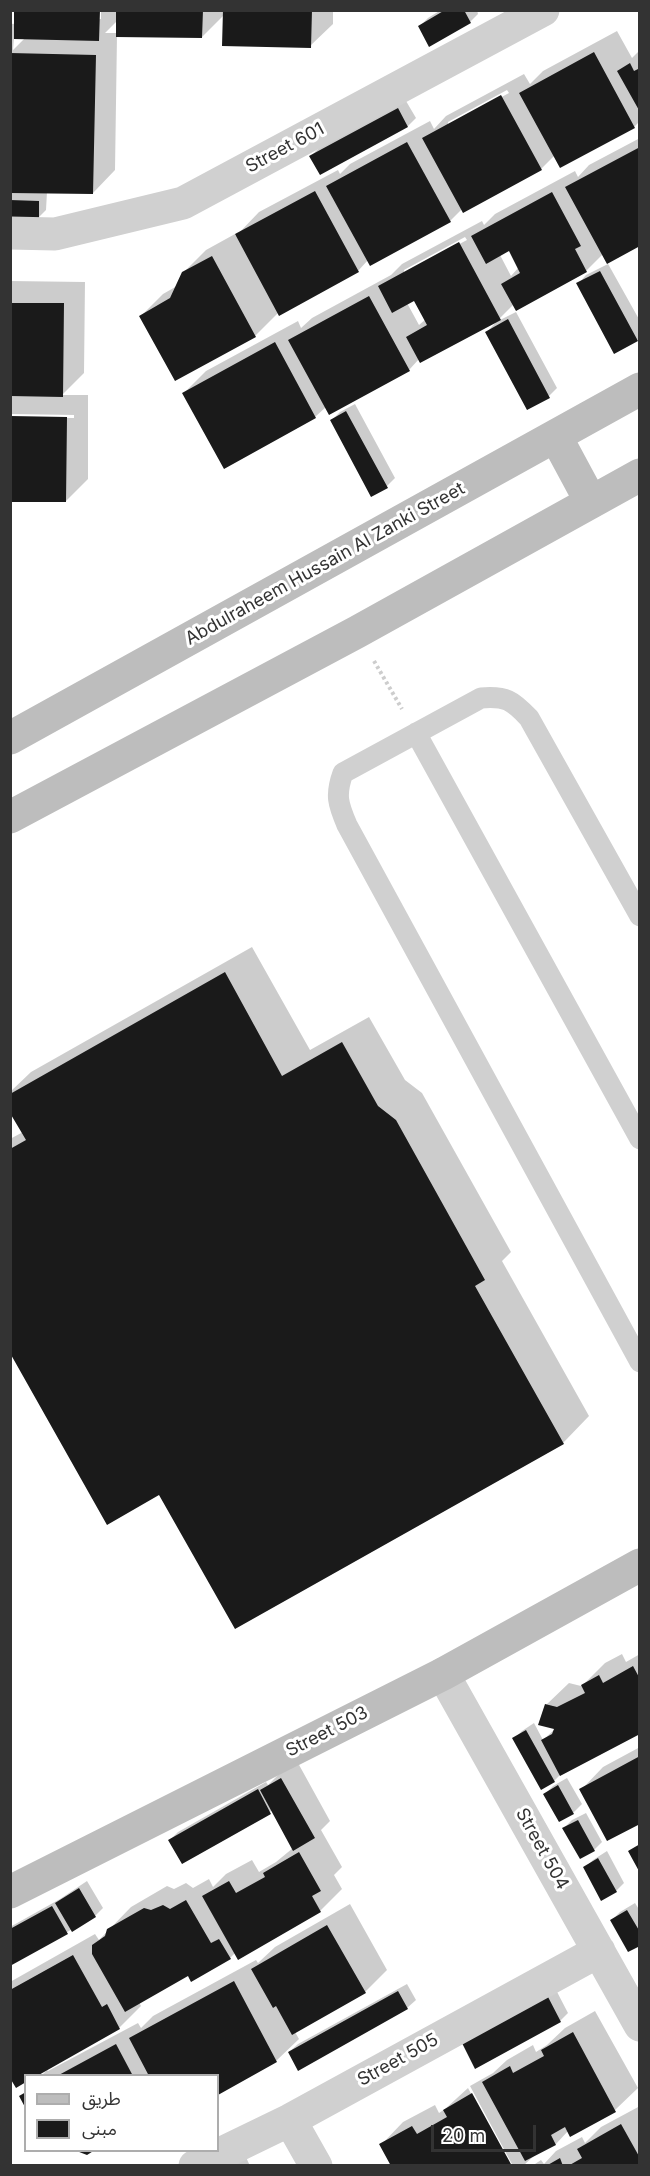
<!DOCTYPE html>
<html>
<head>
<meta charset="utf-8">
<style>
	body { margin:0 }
	#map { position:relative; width:650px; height:2176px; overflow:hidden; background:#fff; font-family:Inter,"Noto Sans Arabic",sans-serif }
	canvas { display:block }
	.frame { position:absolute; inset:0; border:12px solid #333; pointer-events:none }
	.legend { position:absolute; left:24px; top:2074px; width:195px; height:78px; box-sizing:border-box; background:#fff; border:2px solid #adadad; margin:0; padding:8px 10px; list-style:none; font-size:18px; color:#333 }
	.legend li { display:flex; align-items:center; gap:12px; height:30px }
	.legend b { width:30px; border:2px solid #adadad }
	.scale { position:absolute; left:431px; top:2125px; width:105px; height:27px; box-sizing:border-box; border:3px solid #333; border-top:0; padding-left:8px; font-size:18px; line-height:21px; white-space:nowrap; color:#333; -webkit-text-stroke:4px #fff; paint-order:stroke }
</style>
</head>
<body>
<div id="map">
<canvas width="650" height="2176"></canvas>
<div class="frame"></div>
<ul class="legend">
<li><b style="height:8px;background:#bdbdbd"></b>طريق</li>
<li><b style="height:16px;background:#1a1a1a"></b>مبنى</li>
</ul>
<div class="scale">20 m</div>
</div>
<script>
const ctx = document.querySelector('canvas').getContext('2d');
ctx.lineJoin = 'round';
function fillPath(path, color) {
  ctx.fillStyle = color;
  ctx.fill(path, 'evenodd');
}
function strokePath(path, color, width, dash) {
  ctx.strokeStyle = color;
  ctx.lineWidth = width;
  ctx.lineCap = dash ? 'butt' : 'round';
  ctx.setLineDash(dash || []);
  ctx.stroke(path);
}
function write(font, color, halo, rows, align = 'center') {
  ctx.font = font + ' Inter,sans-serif';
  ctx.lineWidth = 6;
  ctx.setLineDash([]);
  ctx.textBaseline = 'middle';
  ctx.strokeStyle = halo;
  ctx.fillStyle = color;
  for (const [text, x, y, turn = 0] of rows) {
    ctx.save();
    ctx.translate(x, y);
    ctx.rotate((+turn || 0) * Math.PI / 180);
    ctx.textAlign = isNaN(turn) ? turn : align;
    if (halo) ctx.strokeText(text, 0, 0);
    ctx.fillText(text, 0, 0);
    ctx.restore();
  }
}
const shadow = new Path2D(`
	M101 10H333V24L310 46 224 15 202 37 117 36 115 170 93 193 47 192 46 210 38 218 10 217V24L101 19ZM118 20V33H105ZM14 38H25L13 50Z
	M441 10H477L478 14 470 22 430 45 420 26 428 18Z
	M617 31 632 58 640 50V121L634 127 555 155 541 169 462 209 450 221 368 260 358 271 279 312 255 336 141 316 163 294 177 286 183 273 206 250 235 234 236 236 259 212 338 170 340 174 350 164 430 121 434 129 446 116 524 74 530 84 543 71ZM507 90 509 93 448 126V122Z
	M406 101 416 118 408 126 320 173 311 156 319 148Z
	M640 138V245L607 262 640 321V338L637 340 578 284 586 275 608 264 603 254 586 271 514 304 498 320 419 359 409 370 326 407 315 417 184 393 206 371 298 321 301 328 312 318 391 275 402 264 482 221 484 225 495 214 575 171 578 177 589 165ZM465 237 467 240 404 273V270ZM510 249 519 267 511 276 500 255ZM415 299 426 319 419 325 407 303Z
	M10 281 85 282 84 373 62 395H88V479L66 501 10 417 74 418V415L10 414Z
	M516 312 557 388 549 396 487 332 496 322Z
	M355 404 395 478 387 486 372 495 332 420 340 412Z
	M252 947 310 1050 369 1017 405 1080 422 1093 511 1252 502 1261 589 1416 563 1443 160 1493 10 1350V1139L23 1132 10 1110V1092L31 1072Z
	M622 1654 626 1662 640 1654V1732L560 1775 554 1781 514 1739 522 1731 534 1723 543 1740 556 1728 546 1705 569 1683 581 1686 583 1685 605 1663Z
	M640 1747V1822L581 1790 603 1767Z
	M298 1763 330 1821 321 1830 342 1867 334 1875 342 1889 320 1911 236 1952 230 1958 189 1974 139 2002 141 2006 119 2028 10 2075V1982L95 1934 99 1940 131 1907 167 1886 174 1889 186 1883 193 1888 209 1879 213 1887 226 1874 252 1860 259 1872 276 1862 293 1848 272 1811 170 1840 178 1832 266 1782 268 1785 278 1775Z
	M567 1778 582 1804 574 1812 559 1820 545 1794 553 1786Z
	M586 1813 602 1842 594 1850 564 1828 572 1820Z
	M607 1851 624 1883 616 1891 585 1868 593 1860Z
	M87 1881 103 1908 95 1916 10 1965V1927L60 1899Z
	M635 1903 640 1911V1944L612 1920 620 1912Z
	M350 1904 387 1970 365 1992 295 2032 299 2039 276 2061 218 2093V2076H41L47 2070 48 2071 138 2023 141 2028 153 2016 256 1960 258 1963 275 1947Z
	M407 1984 416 2000 407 2008 289 2052 298 2044Z
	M555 1988 568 2013 560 2021 463 2042Z
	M595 2011 638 2088 615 2110 571 2135 568 2131 556 2144 535 2155 524 2165 513 2166 470 2086 493 2073 507 2060 533 2045 536 2052 547 2045 565 2028Z
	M468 2088 510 2166 381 2145 403 2122 435 2105 439 2113 445 2109Z
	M640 2106V2166H532L541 2160 544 2164 556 2151 582 2137 585 2143 601 2127Z
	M241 2146 250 2166H203Z`);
const building = new Path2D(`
	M14 10H100L99 41 14 39Z
	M116 10H203L202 38 116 37Z
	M223 10H312L311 48 222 46Z
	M445 10H464L471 23 429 47 418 26Z
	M594 52 635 128 560 168 519 93Z
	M10 53 96 55 93 194 10 193Z
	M630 63 634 71 640 68V112L617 71Z
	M501 95 542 170 463 213 422 138Z
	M398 108 408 127 320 175 309 156Z
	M407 142 451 222 370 266 326 186Z
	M640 147V246L607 264 565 187Z
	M315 191 359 272 279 316 235 234Z
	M552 192 581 246 575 249 587 272 516 311 501 284 520 273 509 251 486 264 471 236Z
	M10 200 39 201V219L10 218Z
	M459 242 501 320 420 363 406 337 427 325 414 301 392 313 378 286Z
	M212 256 256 337 175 381 139 316 170 298 182 272Z
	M600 271 638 341 614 354 576 283Z
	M369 296 410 371 329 415 288 340Z
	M10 303H64L63 397 10 396Z
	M508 319 550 398 527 410 485 332Z
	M275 342 316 418 224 469 182 393Z
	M346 411 388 488 371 497 330 420Z
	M10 416 67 417 66 502H10Z
	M225 972 282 1076 342 1042 378 1106 396 1120 485 1280 475 1286 564 1444 235 1629 159 1495 107 1525 10 1353V1149L26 1140 10 1113V1094Z
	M633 1666 640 1679V1734L560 1776 541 1740 552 1734 554 1729 538 1725 545 1704 557 1707 585 1693 581 1685 599 1675 603 1683Z
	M526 1730 555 1782 541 1790 512 1738Z
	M640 1756V1824L607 1841 579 1789Z
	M281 1778 315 1838 293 1851 260 1790Z
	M558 1785 574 1814 559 1822 543 1794Z
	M258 1789 271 1814 182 1864 168 1840Z
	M578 1820 595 1851 580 1859 562 1828Z
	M640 1844V1873L628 1851Z
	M299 1852 321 1891 312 1896 321 1912 238 1960 202 1896 229 1881 236 1893 265 1877 263 1873Z
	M598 1858 617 1892 601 1901 583 1867Z
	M79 1888 96 1917 72 1932 55 1903Z
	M186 1900 211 1943 219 1939 231 1959 191 1982 188 1976 125 2012 92 1954V1945L105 1936 107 1929 144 1908 151 1910 163 1905 170 1909Z
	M52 1906 68 1934 10 1966V1929Z
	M627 1910 640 1932V1946L628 1952 610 1920Z
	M327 1925 366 1993 292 2035 276 2006 273 2008 251 1969Z
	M73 1955 102 2007 107 2004 120 2029 37 2076H26V2082L16 2088 10 2078V1990Z
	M234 1981 277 2062 218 2095V2076H149L129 2038Z
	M398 1991 408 2009 298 2071 288 2052Z
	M547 1995 561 2022 475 2069 461 2041Z
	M573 2032 616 2112 570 2137 565 2127 551 2135 556 2145 525 2161 482 2082 510 2066 513 2073 544 2056 541 2050Z
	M116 2044 133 2076H57Z
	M26 2092V2109L19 2096Z
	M472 2093 512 2166H391L379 2144 412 2126 417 2134 447 2117 443 2110Z
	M621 2124 640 2158V2166H568L582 2158 577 2149Z
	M74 2150H95L87 2155Z
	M560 2158 563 2166H546Z`);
const path = new Path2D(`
	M374 661 402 709`);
const lane = new Path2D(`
	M416 733 640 1139
	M640 916 529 718C512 700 506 696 481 698L343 773C335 795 338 804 347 825L640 1362`);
const street = new Path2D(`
	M10 233 55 234 183 203 543 10
	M443 1674 640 2025
	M290 2120 316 2166
	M195 2166 290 2120 599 1951`);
const secondary = new Path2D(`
	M556 437 591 502
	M10 738 640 389
	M10 817 357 632 640 475
	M10 1892 443 1674 640 1565`);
const streetNames = [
	["Street 601",285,148,-28],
	["Abdulraheem Hussain Al Zanki Street",325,564,-29],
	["Street 503",327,1732,-27],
	["Street 504",542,1849,61],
	["Street 505",398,2060,-29]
];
fillPath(shadow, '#0003');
fillPath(building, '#1a1a1a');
strokePath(path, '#cdcdcd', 4, [3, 3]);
strokePath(lane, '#d0d0d0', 21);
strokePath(street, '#d0d0d0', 33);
strokePath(secondary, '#bdbdbd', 33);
write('18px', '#333', '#fff', streetNames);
</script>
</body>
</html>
